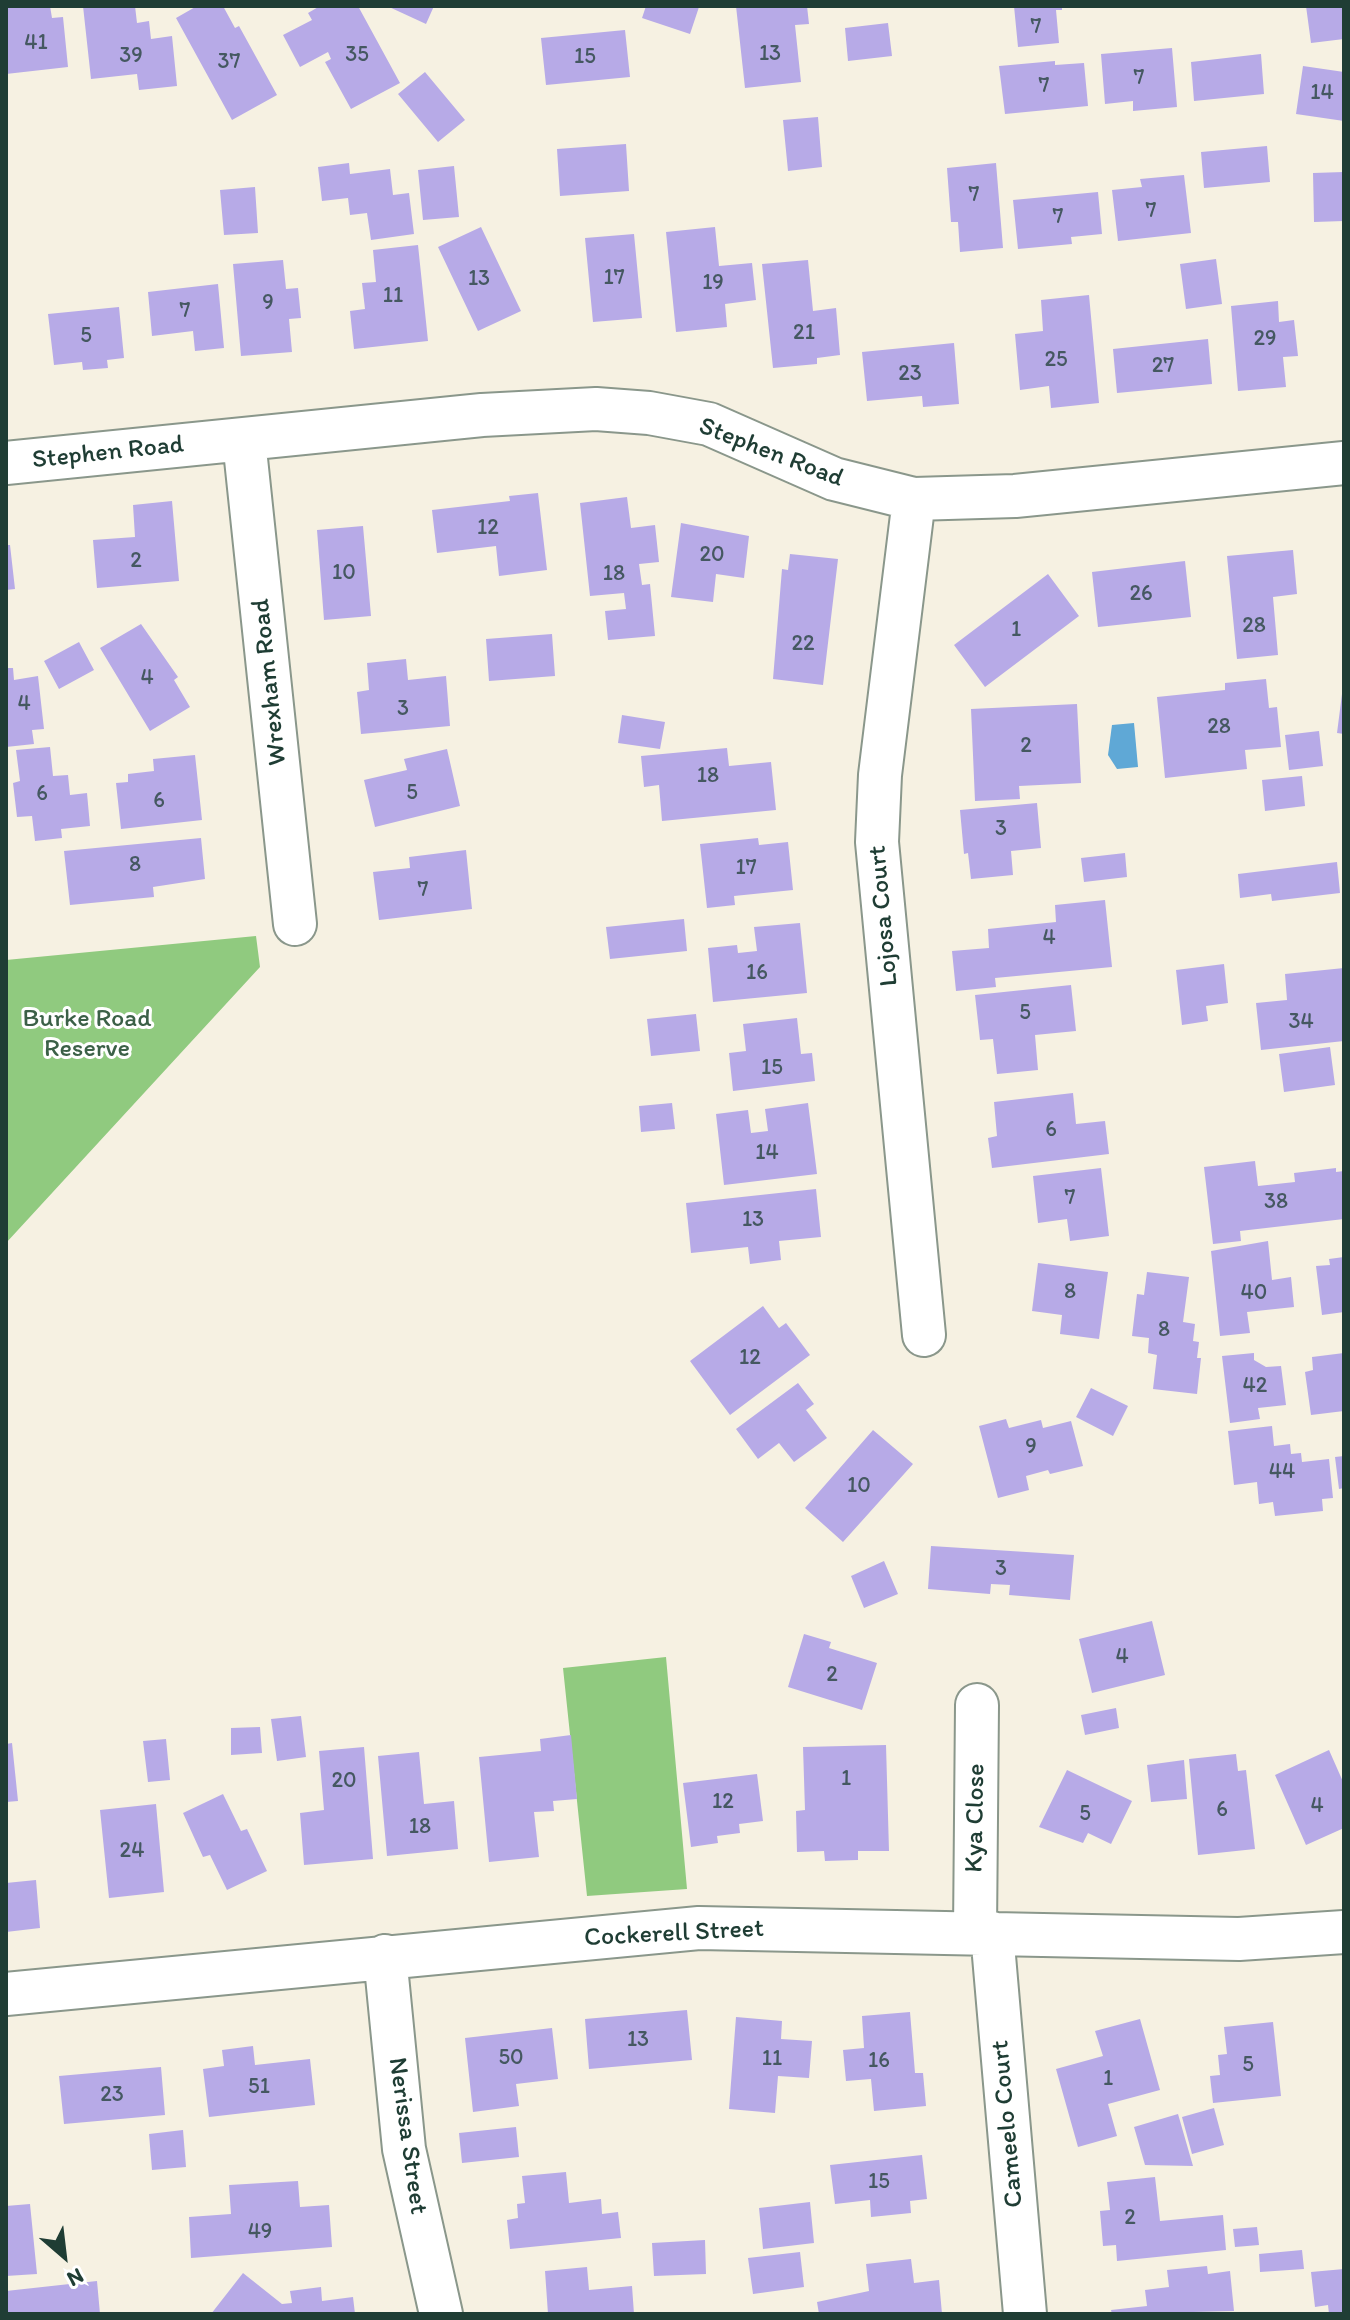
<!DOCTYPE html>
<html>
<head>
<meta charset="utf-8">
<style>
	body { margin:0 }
	#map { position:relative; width:1350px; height:2320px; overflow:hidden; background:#f6f1e2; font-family:Itim,sans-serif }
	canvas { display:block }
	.frame { position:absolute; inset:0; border:8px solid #1f3d34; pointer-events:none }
	.north { position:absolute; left:24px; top:2216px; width:80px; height:80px; -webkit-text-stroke:6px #fff; paint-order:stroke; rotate:152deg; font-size:22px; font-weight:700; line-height:32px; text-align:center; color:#1f3d34 }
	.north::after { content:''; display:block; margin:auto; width:28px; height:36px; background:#1f3d34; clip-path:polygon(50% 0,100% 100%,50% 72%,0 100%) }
</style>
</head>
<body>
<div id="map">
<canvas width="1350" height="2320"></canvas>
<div class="frame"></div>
<div class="north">N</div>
</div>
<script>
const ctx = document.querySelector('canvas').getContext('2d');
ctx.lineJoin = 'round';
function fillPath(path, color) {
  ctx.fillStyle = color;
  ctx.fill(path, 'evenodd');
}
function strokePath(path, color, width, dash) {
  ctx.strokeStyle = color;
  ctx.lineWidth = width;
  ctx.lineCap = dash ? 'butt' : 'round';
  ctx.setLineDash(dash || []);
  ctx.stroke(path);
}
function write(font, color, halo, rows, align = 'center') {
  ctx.font = font + ' Itim,sans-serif';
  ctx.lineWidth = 6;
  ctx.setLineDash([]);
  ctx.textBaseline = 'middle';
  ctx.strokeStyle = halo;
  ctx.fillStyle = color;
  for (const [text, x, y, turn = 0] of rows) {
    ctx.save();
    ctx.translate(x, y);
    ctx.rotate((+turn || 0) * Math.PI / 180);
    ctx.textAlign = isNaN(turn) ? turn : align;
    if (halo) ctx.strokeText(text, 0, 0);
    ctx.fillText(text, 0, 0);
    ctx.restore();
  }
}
const green = new Path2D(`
	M256 936 260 967 6 1243V960Z
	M666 1657 687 1889 587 1896 563 1668Z`);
const water = new Path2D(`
	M1134 723 1138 767 1117 769 1108 755 1112 725Z`);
const building = new Path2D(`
	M6 6H50L52 18 63 17 68 67 6 74Z
	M83 6H135L137 23 149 21 151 39 172 36 177 86 139 90 137 74 91 79Z
	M197 6H223L235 28 239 26 277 95 232 120 176 18Z
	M320 6H358L400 83 351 109 325 62 331 59 328 52 300 67 283 35 312 20 308 13Z
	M387 6H434L426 24Z
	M646 6H695L699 7 690 34 642 18Z
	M736 6H807L809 24 795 25 801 82 745 88Z
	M1014 6H1062V10H1056L1059 43 1018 47Z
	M1306 6H1344V39L1311 43Z
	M888 23 892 56 848 61 845 28Z
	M625 30 630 77 546 85 541 38Z
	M1172 48 1177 107 1133 111V101L1105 104 1101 54Z
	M1261 54 1264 94 1194 101 1191 62Z
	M1055 61V65L1084 63 1088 106 1005 114 999 66Z
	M1303 66 1344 72V121L1296 114Z
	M425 72 465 120 438 142 398 94Z
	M818 117 822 167 788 171 783 120Z
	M626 144 629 191 560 196 557 149Z
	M1267 146 1270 182 1204 188 1201 152Z
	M349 163 350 174 390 169 393 195 409 193 414 234 371 240 367 213 350 215 348 198 322 201 318 167Z
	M996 163 1003 248 960 252 958 222H951L947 168Z
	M454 166 459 217 423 220 418 170Z
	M1344 172V221L1314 222 1313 173Z
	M1184 175 1191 233 1118 241 1112 190 1142 187 1140 179Z
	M255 187 258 233 224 235 220 190Z
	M1098 192 1102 234 1071 237 1072 244 1018 249 1013 200Z
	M481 227 521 311 478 331 438 247Z
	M715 227 719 266 752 263 756 300 725 304 727 327 676 332 666 232Z
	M634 234 642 318 593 322 585 238Z
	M418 245 428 341 354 349 350 311 365 309 362 283 376 282 373 250Z
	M1216 259 1222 304 1186 309 1180 264Z
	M283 260 286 289 298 288 301 318 289 319 292 352 241 356 233 264Z
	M808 260 813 311 836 308 840 355 817 358V364L773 368 762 264Z
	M218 284 224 348 195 351 193 331 152 336 148 292Z
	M1089 295 1099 403 1051 408 1049 386 1020 390 1015 334 1043 331 1041 300Z
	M1278 301 1279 322 1294 320 1298 356 1283 357 1286 387 1238 391 1231 306Z
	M119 307 124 358 107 360 108 368 83 370 82 362 54 365 48 314Z
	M1208 339 1212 384 1117 393 1113 349Z
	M954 343 959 404 923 407 922 396 867 401 862 352Z
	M538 493 547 570 499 576 496 546 437 553 432 510 510 501 509 496Z
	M627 497 631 528 655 525 659 562 639 564 642 585 650 584 655 636 608 640 605 611 626 609 624 593 590 596 580 503Z
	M172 501 179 581 97 588 93 540 135 537 133 505Z
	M681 523 749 536 744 578 716 574 713 602 671 597Z
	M363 526 371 616 324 620 317 530Z
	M6 545H10L15 589 6 590Z
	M1293 550 1297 594 1273 597 1278 655 1237 659 1227 556Z
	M790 554 838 559 823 685 773 679 782 569 788 570Z
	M1185 561 1191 617 1098 627 1092 572Z
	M1048 574 1079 616 985 687 954 645Z
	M141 624 178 677 174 680 190 707 150 731 100 648Z
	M552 634 555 676 489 681 486 639Z
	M79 642 94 670 59 689 44 661Z
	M406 659 408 680 446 676 450 726 361 734 357 692 369 690 367 663Z
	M6 668H13L14 680 38 676 44 729 32 730 34 744 6 747Z
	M1266 679 1269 708 1277 707 1281 747 1245 750 1247 769 1165 778 1157 697 1225 690V683Z
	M1342 694H1344V734L1337 733Z
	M1077 704 1081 783 1019 786 1020 799 975 801 971 709Z
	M622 715 665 722 660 749 618 743Z
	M1319 731 1323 766 1289 770 1285 735Z
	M50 747 53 776 68 775 70 795 87 793 90 826 61 829 62 838 35 841 32 816 17 817 13 783 20 781 16 750Z
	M727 748 729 766 771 762 776 810 662 821 659 785 644 787 641 756Z
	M447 749 460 806 375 827 364 780 407 770 404 759Z
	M195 755 202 820 121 829 116 783 128 782V774L154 771 153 759Z
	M1302 776 1305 806 1265 811 1262 780Z
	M1037 803 1041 848 1011 851 1013 875 971 879 968 853 964 854 960 810Z
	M201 838 205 879 153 887 154 897 70 905 64 851Z
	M758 838 759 845 788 842 793 890 734 896 735 905 707 908 700 844Z
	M466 850 472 909 379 920 373 872 410 868 409 857Z
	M1125 853 1127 877 1084 882 1081 858Z
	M1337 862 1340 893 1272 901 1271 894 1240 898 1238 874Z
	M1105 900 1112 967 995 978 996 987 956 991 952 951 989 948 988 929 1056 922 1055 905Z
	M684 919 687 951 610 959 606 927Z
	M800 923 807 993 713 1002 708 948 737 945 738 953 757 951 754 927Z
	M1224 964 1228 1003 1206 1006 1208 1021 1182 1025 1176 970Z
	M1344 968V1041L1261 1050 1256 1003 1287 1000 1285 974Z
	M1071 985 1076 1031 1035 1035 1038 1070 997 1074 993 1039 980 1040 975 995Z
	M696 1014 700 1051 651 1056 647 1019Z
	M797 1018 801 1054 812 1053 815 1081 733 1091 729 1053 746 1051 743 1024Z
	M1330 1047 1335 1085 1284 1092 1279 1054Z
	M1073 1093 1076 1124 1105 1121 1109 1154 992 1168 988 1138 997 1136 994 1102Z
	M672 1103 675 1129 641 1132 639 1106Z
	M808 1103 817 1174 724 1185 716 1114 748 1110 751 1133 768 1131 765 1109Z
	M1255 1161 1258 1186 1295 1182 1294 1173 1336 1168V1172L1344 1171V1219L1240 1231 1241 1241 1213 1244 1204 1167Z
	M1101 1168 1109 1236 1070 1241 1067 1219 1038 1223 1033 1176Z
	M816 1189 821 1237 779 1241 781 1260 750 1264 748 1247 691 1253 686 1203Z
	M1268 1241 1272 1280 1291 1277 1294 1307 1247 1312 1250 1333 1220 1336 1211 1251Z
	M1344 1257V1312L1322 1315 1316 1266 1330 1265 1329 1259Z
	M1038 1263 1108 1272 1099 1339 1060 1334 1062 1315 1032 1311Z
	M1147 1272 1189 1277 1183 1322 1195 1324 1193 1341 1199 1342 1197 1358H1201L1197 1394 1153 1389 1157 1355 1148 1353 1149 1338 1132 1336 1137 1294 1144 1295Z
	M763 1306 779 1328 786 1323 810 1355 730 1415 690 1361Z
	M1254 1353V1360L1266 1367 1281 1366 1286 1405 1258 1408 1260 1419 1230 1423 1222 1356Z
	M1344 1353V1411L1311 1415 1305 1372 1313 1370 1312 1357Z
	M798 1383 814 1404 806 1410 827 1438 794 1462 779 1443 758 1459 736 1429Z
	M1091 1388 1128 1406 1113 1436 1076 1417Z
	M1006 1419 1009 1428 1041 1420 1043 1428 1071 1421 1083 1466 1050 1474 1048 1470 1026 1476 1029 1490 998 1498 979 1426Z
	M1272 1426 1274 1446 1290 1444 1291 1454 1301 1453 1302 1462 1329 1459 1333 1498 1322 1499 1323 1511 1275 1516 1273 1502 1259 1504 1257 1482 1234 1485 1228 1431Z
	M873 1430 913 1464 843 1542 805 1508Z
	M1344 1456V1488L1339 1489 1335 1457Z
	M931 1546 1074 1555 1070 1600 1009 1595 1010 1585 991 1584 990 1594 928 1589Z
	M884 1561 898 1594 864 1608 851 1576Z
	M1152 1621 1165 1675 1092 1693 1079 1639Z
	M804 1634 831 1642 829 1648 877 1663 862 1710 788 1687Z
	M1116 1708 1119 1728 1085 1735 1081 1715Z
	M301 1716 306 1757 277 1761 271 1719Z
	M260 1727 262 1753 231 1755V1728Z
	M571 1735 577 1799 553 1801 554 1811 534 1812 539 1857 489 1862 479 1757 541 1751 540 1739Z
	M166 1739 170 1780 148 1782 143 1741Z
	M12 1743 18 1801 6 1802V1744Z
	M886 1745 889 1851H858V1860L825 1861 824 1851 797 1852 796 1811 805 1810 803 1747Z
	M364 1747 373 1859 304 1865 300 1813 324 1810 319 1751Z
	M1329 1750 1344 1784V1828L1306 1845 1275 1775Z
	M419 1752 424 1804 454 1801 458 1849 387 1856 378 1756Z
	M1236 1754 1238 1771 1246 1770 1255 1849 1198 1855 1189 1759Z
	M1184 1760 1187 1799 1151 1802 1147 1765Z
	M1067 1770 1132 1801 1111 1844 1088 1833 1083 1843 1039 1827Z
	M757 1774 763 1821 739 1824 740 1833 717 1836 718 1843 691 1847 683 1783Z
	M223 1794 241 1831 247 1829 267 1871 227 1890 210 1855 203 1857 183 1813Z
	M156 1804 164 1892 109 1898 100 1810Z
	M36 1880 40 1928 6 1932V1883Z
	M687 2010 692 2060 589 2069 585 2019Z
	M910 2012 915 2073H923L926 2106 874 2111 871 2079 846 2081 843 2050 864 2048 862 2016Z
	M736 2017 782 2021 781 2039 812 2041 809 2078 778 2076 775 2113 729 2109Z
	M1140 2019 1160 2090 1108 2104 1117 2136 1078 2147 1056 2069 1103 2056 1095 2031Z
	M1273 2022 1281 2096 1213 2103 1210 2076 1220 2075 1218 2055 1227 2054 1224 2027Z
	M552 2028 558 2079 516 2084 519 2106 473 2112 465 2038Z
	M253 2046 255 2065 310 2059 315 2105 209 2117 203 2069 224 2066 222 2050Z
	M161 2067 165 2115 64 2124 59 2076Z
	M1214 2108 1224 2145 1192 2154 1182 2117Z
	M1178 2114 1193 2166 1145 2165 1134 2127Z
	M516 2127 519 2157 462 2163 459 2133Z
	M183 2130 186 2167 152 2170 149 2134Z
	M922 2155 927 2199 910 2201 911 2213 871 2217 870 2200 835 2204 830 2165Z
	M566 2172 569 2203 601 2199 602 2214 618 2212 621 2238 510 2249 507 2220 518 2218 517 2204 525 2203 522 2176Z
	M1155 2177 1160 2221 1223 2215 1226 2250 1117 2261 1116 2245 1103 2246 1100 2211 1110 2210 1107 2182Z
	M298 2181 300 2207 329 2205 332 2247 191 2258 189 2217 231 2214 229 2185Z
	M810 2202 814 2243 763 2249 759 2208Z
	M30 2204 37 2274 6 2276V2206Z
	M1257 2227 1259 2245 1235 2247 1233 2229Z
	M705 2240 706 2274 654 2276 652 2243Z
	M1302 2250 1304 2269 1260 2272 1259 2254Z
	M800 2252 804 2287 753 2294 748 2258Z
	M911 2259 914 2283 939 2280 942 2314H819L817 2302 869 2291 866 2264Z
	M1207 2266 1208 2274 1230 2271 1234 2311 1112 2314 1111 2310 1147 2306 1145 2290 1169 2287 1167 2270Z
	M587 2267 589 2290 632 2286 634 2314H548L545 2271Z
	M1344 2269V2314H1329L1328 2305 1315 2307 1311 2272Z
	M243 2273 282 2304 292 2303 290 2291 321 2287 322 2301 353 2297 355 2314H211Z
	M97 2281 100 2314H6V2291Z`);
const minor = new Path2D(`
	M244 440 295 924
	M6 463 482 415 596 409 649 413 709 424 834 479 914 499 1015 496 1344 463
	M914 499 880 775 877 842 924 1335
	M975 1931 977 1705
	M992 1933 1025 2314
	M385 1956 404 2149 441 2314
	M6 1994 699 1928 1239 1939 1344 1932`);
const numberNames = [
	["7",1036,27],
	["41",36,43],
	["13",770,54],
	["35",357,55],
	["39",131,56],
	["15",585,57],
	["37",229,62],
	["7",1139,78],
	["7",1044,86],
	["14",1322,93],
	["7",974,195],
	["7",1151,211],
	["7",1058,217],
	["17",614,278],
	["13",479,279],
	["19",713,283],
	["11",393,296],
	["9",268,303],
	["7",185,311],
	["21",804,333],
	["5",86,336],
	["29",1265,339],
	["25",1056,360],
	["27",1163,366],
	["23",910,374],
	["12",488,528],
	["20",712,555],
	["2",136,561],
	["10",344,573],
	["18",614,574],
	["26",1141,594],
	["28",1254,626],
	["1",1016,630],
	["22",803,644],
	["4",147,678],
	["4",24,704],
	["3",403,709],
	["28",1219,727],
	["2",1026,746],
	["18",708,776],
	["5",412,793],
	["6",42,794],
	["6",159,801],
	["3",1001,829],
	["8",135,865],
	["17",746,868],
	["7",423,890],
	["4",1049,938],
	["16",757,973],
	["5",1025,1013],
	["34",1301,1022],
	["15",772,1068],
	["6",1051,1130],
	["14",767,1153],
	["7",1070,1198],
	["38",1276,1202],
	["13",753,1220],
	["8",1070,1292],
	["40",1254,1293],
	["8",1164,1330],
	["12",750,1358],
	["42",1255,1386],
	["9",1031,1447],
	["44",1282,1472],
	["10",859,1486],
	["3",1001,1569],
	["4",1122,1657],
	["2",832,1675],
	["1",846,1779],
	["20",344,1781],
	["12",723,1802],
	["4",1317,1806],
	["6",1222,1810],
	["5",1085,1814],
	["18",420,1827],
	["24",132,1851],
	["13",638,2040],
	["50",511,2058],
	["11",772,2059],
	["16",879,2061],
	["5",1248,2065],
	["1",1108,2079],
	["51",259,2087],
	["23",112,2095],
	["15",879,2182],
	["2",1130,2218],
	["49",260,2232]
];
const streetNames = [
	["Stephen Road",108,453,-6],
	["Stephen Road",771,453,21],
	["Wrexham Road",270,682,-96],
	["Lojosa Court",884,916,-95],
	["Kya Close",976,1818,-89],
	["Cockerell Street",674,1934,-3],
	["Cameelo Court",1008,2124,-95],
	["Nerissa Street",407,2136,82]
];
const parkNames = [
	["Burke Road",87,1019],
	["Reserve",87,1049]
];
fillPath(green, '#90ca7f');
fillPath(water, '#5fa8d6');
fillPath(building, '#b7aae7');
strokePath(minor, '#8a978b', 46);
strokePath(minor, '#fff', 42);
write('22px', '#455861', null, numberNames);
write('26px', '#1f3d34', '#fff', streetNames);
write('26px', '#3b6047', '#fff', parkNames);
</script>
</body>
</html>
